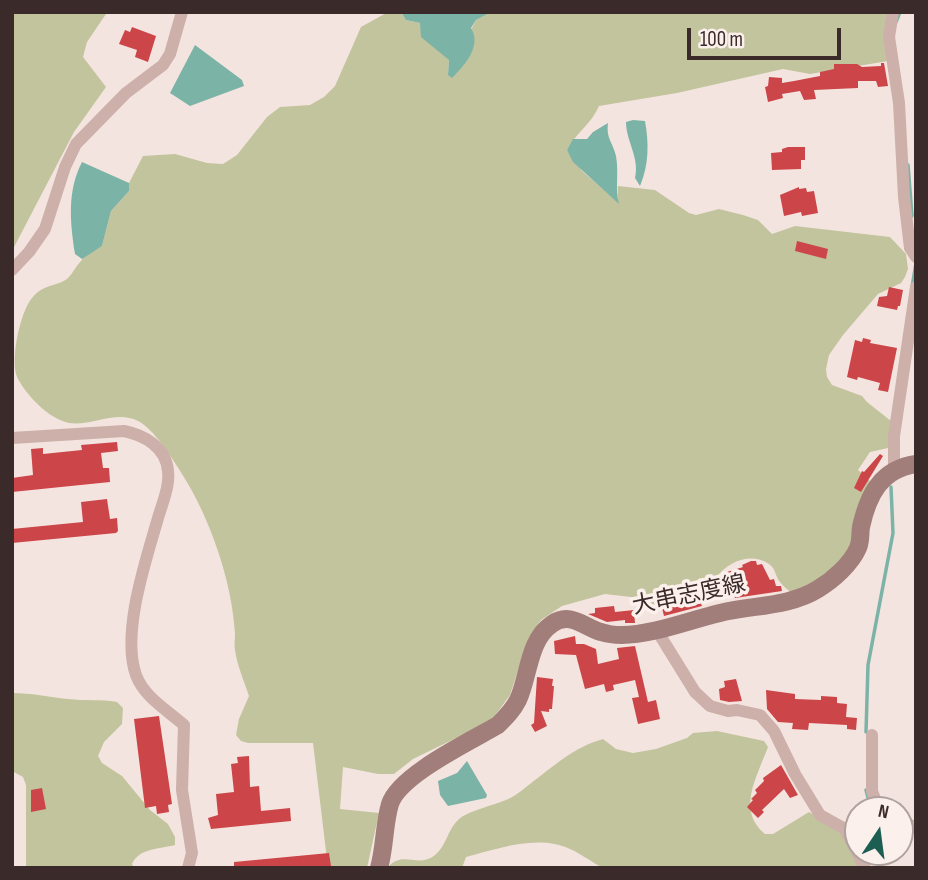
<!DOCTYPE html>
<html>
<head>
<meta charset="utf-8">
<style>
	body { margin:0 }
	#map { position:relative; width:928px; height:880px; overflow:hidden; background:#f4e4df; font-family:"Sofia Sans Condensed",sans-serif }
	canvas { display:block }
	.frame { position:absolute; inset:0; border:14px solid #3a2a29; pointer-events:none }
	.north { position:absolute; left:844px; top:796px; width:70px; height:70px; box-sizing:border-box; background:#fbf0ec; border:2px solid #aea19e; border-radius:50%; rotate:13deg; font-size:19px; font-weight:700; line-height:28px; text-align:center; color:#3a2a29 }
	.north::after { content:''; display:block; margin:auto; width:24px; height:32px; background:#1c5e51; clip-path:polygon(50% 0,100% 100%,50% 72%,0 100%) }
	.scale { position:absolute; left:687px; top:28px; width:154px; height:32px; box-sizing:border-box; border:4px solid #3a2a29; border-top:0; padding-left:9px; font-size:21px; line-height:24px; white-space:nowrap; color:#3a2a29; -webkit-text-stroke:5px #fbf0ec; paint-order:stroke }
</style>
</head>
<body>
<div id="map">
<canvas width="928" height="880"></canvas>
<div class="frame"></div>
<div class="north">N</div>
<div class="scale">100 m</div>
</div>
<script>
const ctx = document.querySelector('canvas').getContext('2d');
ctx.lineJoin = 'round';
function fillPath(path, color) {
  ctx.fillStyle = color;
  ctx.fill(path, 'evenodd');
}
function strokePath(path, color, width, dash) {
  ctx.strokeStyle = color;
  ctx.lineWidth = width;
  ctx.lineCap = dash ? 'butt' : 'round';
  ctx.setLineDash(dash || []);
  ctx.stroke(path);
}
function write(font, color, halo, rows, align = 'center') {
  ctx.font = font + ' "Sofia Sans Condensed","Noto Sans JP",sans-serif';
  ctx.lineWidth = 7;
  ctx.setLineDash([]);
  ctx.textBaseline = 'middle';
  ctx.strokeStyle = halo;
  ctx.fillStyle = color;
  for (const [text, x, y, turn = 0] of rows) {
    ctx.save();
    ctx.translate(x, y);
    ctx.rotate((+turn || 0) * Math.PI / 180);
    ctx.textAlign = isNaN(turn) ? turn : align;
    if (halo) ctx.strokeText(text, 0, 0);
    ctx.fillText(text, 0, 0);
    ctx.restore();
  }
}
const green = new Path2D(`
	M12 12H128L106 14 87 42 83 57 106 87 74 132 12 251Z
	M388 12H401L406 20 420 23 449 60 448 75 476 20 486 14V12H891L888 61 810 74 783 69 677 93 599 106C592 123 576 133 567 150L582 171 618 202V186L655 190 689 213 696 215 719 209 743 215 758 220 772 234 795 226 890 237 906 254 908 269 905 277 901 283 878 294 843 335 829 355 826 369 827 377 832 385 862 396 867 402 891 421 888 448 870 452 858 470 870 481 845 565 792 593C788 590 783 586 780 582 775 576 776 569 769 564 751 552 728 561 716 578 712 583 712 592 710 599L696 604 686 589 655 605 631 597 605 594 562 606 541 620 528 640 510 695 491 721 413 759 394 774H378L343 767 340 809 379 813 367 868H328L313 743H248L241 741 236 735 239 719 249 696C244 681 237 665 235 650 234 645 235 639 235 634 232 581 210 518 182 474 173 459 153 428 138 421 113 408 84 432 60 420 44 413 26 394 18 379 9 363 20 312 32 298 44 283 58 287 68 278 73 273 76 266 81 261 86 254 94 250 102 246L111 211 129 191V183L143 156 175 154 207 163 223 164 237 155 267 117 280 107 310 105 324 97 335 86 361 27Z
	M12 693C31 693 49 697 68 699 84 701 101 699 117 702L123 708 122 724 104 742 98 756 102 763 122 776 150 810 168 824 175 837V845C160 849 139 848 132 864L134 868H26V785L23 777 12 771Z
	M717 731 764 741 768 747C757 777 736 810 765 834H773L809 812 848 835 860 867 604 868C592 863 582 854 570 849 537 834 498 849 466 857L462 868H387C403 849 418 869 435 855 447 845 447 830 459 819 468 811 495 805 508 799 516 796 523 789 530 784 554 766 574 747 603 739L616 749 633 753 656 749 687 738 693 733Z`);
const water = new Path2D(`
	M401 12H486L487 14 476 20 471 28C482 46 465 65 452 78L448 75 449 60 421 37 420 23 406 20Z
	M195 45 242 80 244 86 190 106 170 93Z
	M633 120 645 121C649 143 649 165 640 186L635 178C640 158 626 141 626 122Z
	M608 123C606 139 613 142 616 156 619 172 615 189 619 204L573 162 567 150 573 139H587L593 132Z
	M82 162 129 183V191L111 211 102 246 82 259 75 254C70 222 67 191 82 162Z
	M467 761 487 795 486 798 448 806 440 795 438 781 457 773Z`);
const stream = new Path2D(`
	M896 22 900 12
	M908 165 912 216
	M912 287 916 263
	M866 732 868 665 893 533 891 487
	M866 790 870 805`);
const building = new Path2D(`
	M132 27 156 36 148 62 135 57 137 50 119 44 125 30 130 32Z
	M881 63H884L888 86 878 87 876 81H858V88L814 90 816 99 804 100 800 91 782 94 783 98 768 102 765 87 768 86 769 77 782 78V83L794 81 820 76V72L834 69V64H857L862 67 881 66Z
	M788 147H805V160H801V169L772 170 771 153 782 152V149Z
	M799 187V189L806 188 807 192 814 191 818 213 802 216 801 212 784 216 780 195Z
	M797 241 828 249 826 259 795 251Z
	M889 287 903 290 900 306H898L897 310 877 306 879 297 887 296Z
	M863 338 871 340 870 343 897 348 888 392 878 390 880 383 858 377 857 380 847 377 855 340 862 342Z
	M117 442 118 451 101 453 103 468H109L110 482 12 492V478L33 475 31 449 43 448V454L82 450 81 445Z
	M880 454 883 456 861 492 854 488 862 471 864 472Z
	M107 499 110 519 117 518 118 531 116 533 12 543V529L83 522 81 502Z
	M751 561H756L757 565 762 564 770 580 774 579 776 586H781L782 591 735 598 727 572 743 567 742 565Z
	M678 599V601L684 599 687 603 700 601 702 606 664 616 661 604Z
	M614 606 615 612 634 610 635 623H625V620L607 622 588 614 595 613V608Z
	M575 636 576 644H584L596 649 598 664 619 659 617 648 635 646 648 702 656 700 660 719 638 724 632 698 639 697 635 680 613 685 614 690 606 692 604 684 585 689 576 655 555 654 554 641Z
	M537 677 553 679 552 686H554L552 709H549V712L541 711 547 726 535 732 531 725 534 723Z
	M736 679 742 701 729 702 720 700 719 689 725 687 724 681Z
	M766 690 795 694V699L821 700V696L837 697V703L847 704 846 717 857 718 856 730 847 729V725L809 723 808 730 792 729 793 723 778 722 767 709Z
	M159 716 172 804 168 805 169 812 157 814 156 806 145 808 134 719Z
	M249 756 250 787 259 786 261 811 290 808 291 821 211 829 208 818 218 815 216 794 234 792 231 764 238 763 237 757Z
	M781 765 798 795 790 798 784 789 762 810 764 812 758 818 747 807 753 800 751 799 757 793 755 790 764 781 763 778Z
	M42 788 46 809 31 812V790Z
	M329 853 331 866 234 868V862Z`);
const street = new Path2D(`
	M893 12 889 37 899 103 904 197 910 248 916 257
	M12 270 29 252 45 229 65 167 76 144 126 93 163 65 170 54 182 12
	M12 438 124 431C144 435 166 447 168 471 170 486 162 504 158 518 146 560 121 633 136 675 144 697 167 710 184 725L182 790 192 853 188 868
	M894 470V436L916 287
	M656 629 695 692 710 706 728 711 737 710 760 715 774 731 795 774 820 815 845 829 865 868
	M872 735V791L879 810
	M900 822 916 827`);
const secondary = new Path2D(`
	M379 868C385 847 384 824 390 804 399 775 471 741 498 725 506 717 513 710 518 700 529 677 528 640 552 624 570 611 584 627 601 632 607 634 615 635 622 635 652 635 690 620 720 613 752 605 789 607 818 589 833 580 851 564 858 548 861 541 860 533 861 527 868 495 881 469 916 464`);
const streetNames = [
	["大串志度線",689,596,-12]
];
fillPath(green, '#c2c49d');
fillPath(water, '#7cb3a7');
strokePath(stream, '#7cb3a7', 3.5);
fillPath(building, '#cc4548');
strokePath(street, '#cdb0a9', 12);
strokePath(secondary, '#a17e7a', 18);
write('23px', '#3a2a29', '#fbf0ec', streetNames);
</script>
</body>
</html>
